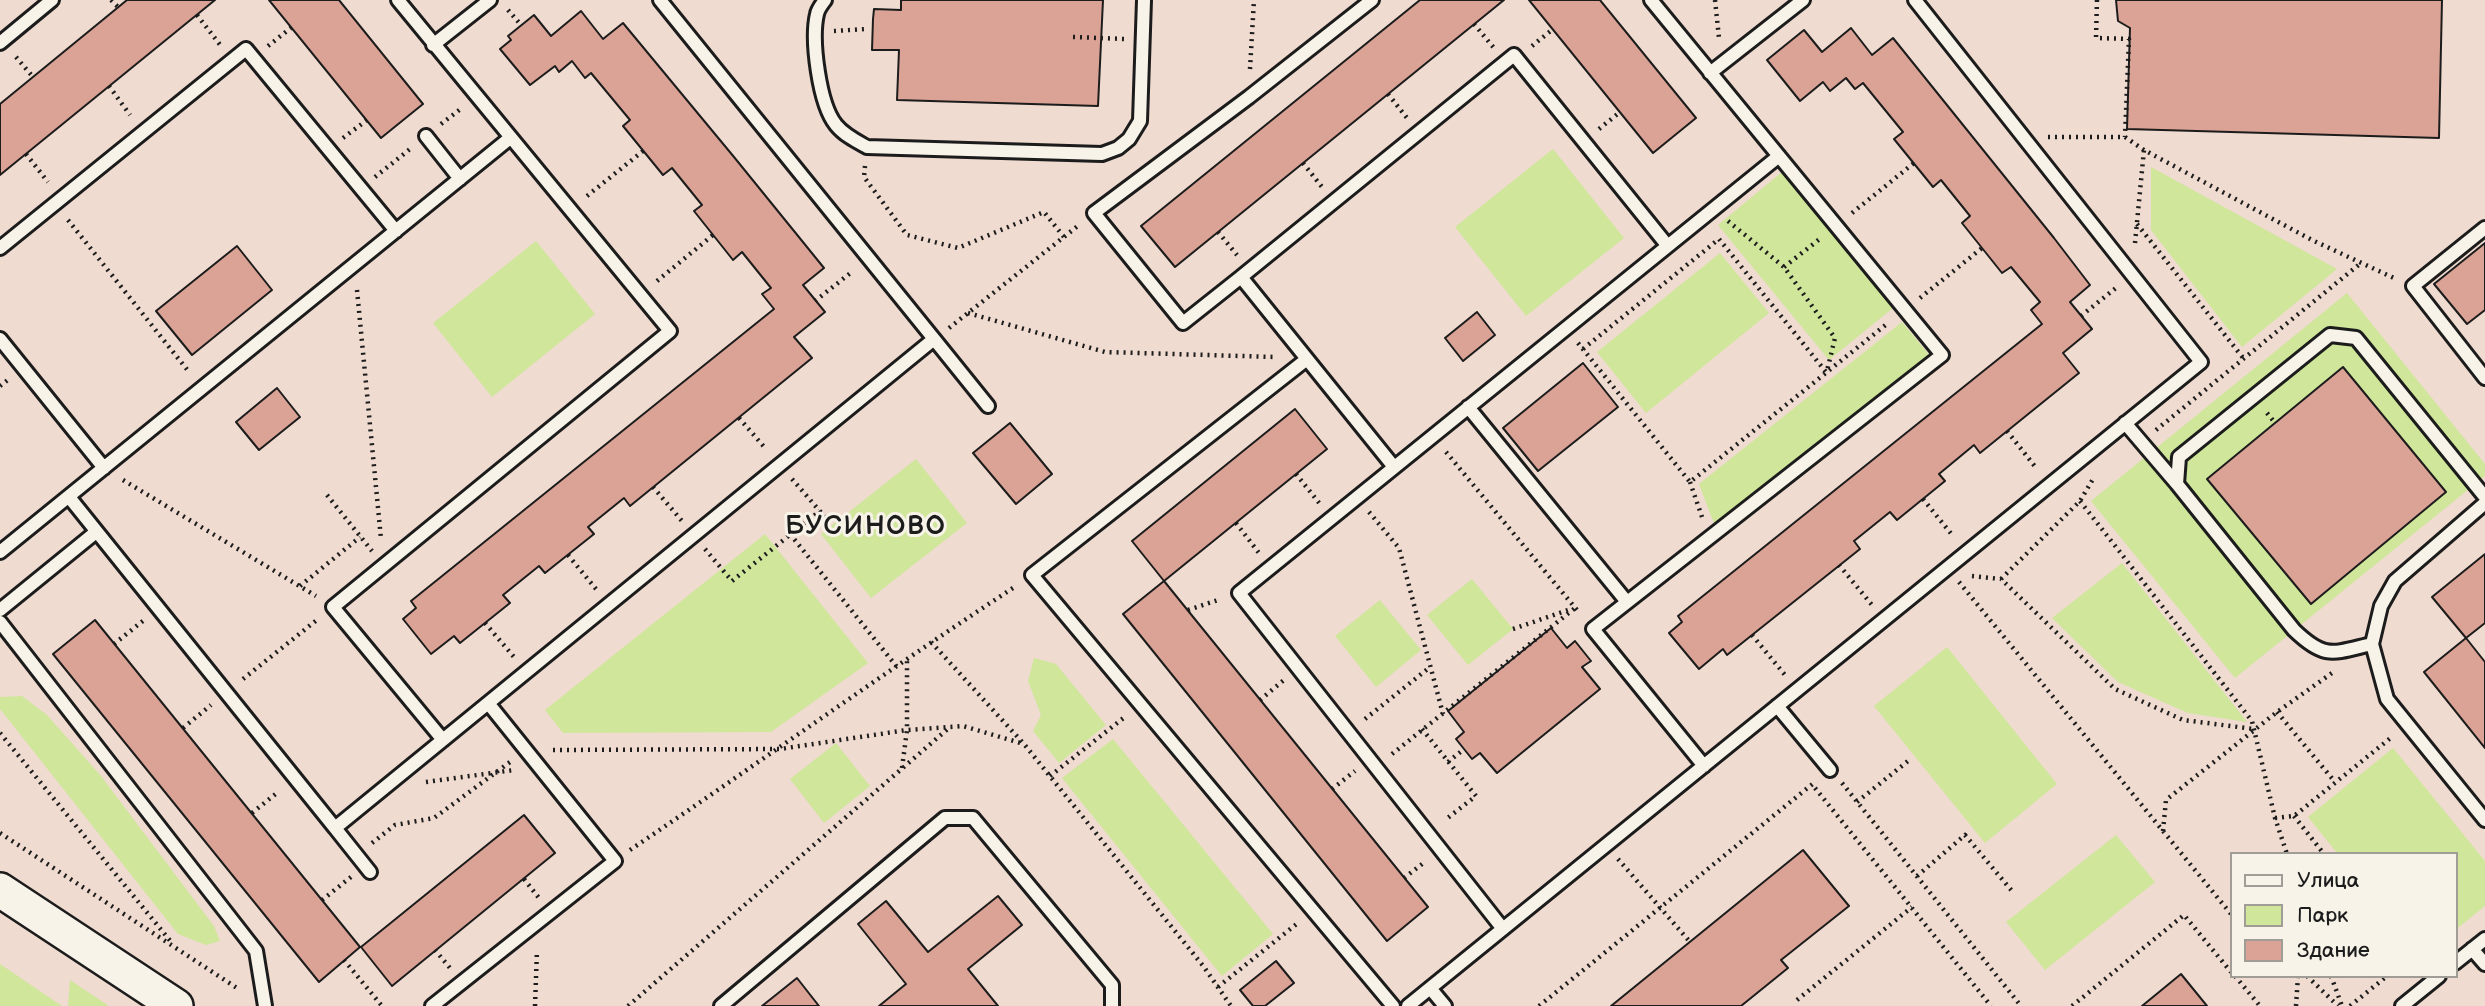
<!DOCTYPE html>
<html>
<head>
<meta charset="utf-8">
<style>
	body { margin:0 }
	#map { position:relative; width:2485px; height:1006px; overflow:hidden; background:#efdbcf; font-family:"Balsamiq Sans",sans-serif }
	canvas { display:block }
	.legend { position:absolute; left:2230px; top:852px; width:228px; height:126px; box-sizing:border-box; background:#f7f3e8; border:2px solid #9f9d96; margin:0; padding:9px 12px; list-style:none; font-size:21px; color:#1c1c1c }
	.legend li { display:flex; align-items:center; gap:14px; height:35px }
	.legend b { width:35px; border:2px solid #9f9d96 }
</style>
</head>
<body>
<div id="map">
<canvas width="2485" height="1006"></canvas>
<ul class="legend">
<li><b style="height:9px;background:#f7f3e8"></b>Улица</li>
<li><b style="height:19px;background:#cfe69b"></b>Парк</li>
<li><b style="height:19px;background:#dba395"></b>Здание</li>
</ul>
</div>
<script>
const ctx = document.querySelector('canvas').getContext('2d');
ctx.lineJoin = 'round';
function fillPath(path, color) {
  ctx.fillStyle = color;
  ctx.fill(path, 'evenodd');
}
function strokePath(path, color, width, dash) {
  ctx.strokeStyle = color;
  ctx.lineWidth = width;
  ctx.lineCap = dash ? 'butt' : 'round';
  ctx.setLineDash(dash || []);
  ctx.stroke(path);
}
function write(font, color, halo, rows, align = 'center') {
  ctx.font = font + ' "Balsamiq Sans",sans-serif';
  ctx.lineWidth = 6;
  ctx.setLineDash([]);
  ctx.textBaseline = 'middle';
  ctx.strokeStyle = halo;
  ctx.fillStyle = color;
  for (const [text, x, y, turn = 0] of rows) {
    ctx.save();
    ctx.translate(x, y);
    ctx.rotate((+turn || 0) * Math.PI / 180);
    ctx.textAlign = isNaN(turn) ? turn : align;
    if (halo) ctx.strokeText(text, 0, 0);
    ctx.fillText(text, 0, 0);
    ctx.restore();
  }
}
const green = new Path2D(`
	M1553 149 1624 238 1526 316 1455 227Z
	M2151 167 2337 269 2242 347 2151 230Z
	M1782 172 1893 308 1829 360 1718 225Z
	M536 241 595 314 492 397 433 323Z
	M1720 253 1769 313 1646 413 1597 352Z
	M2347 293 2485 464V476L2235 678 2091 501Z
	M1902 322 1930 356 1715 526 1699 484Z
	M916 459 967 523 871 598 821 534Z
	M765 534 868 663 771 732 563 733 545 710Z
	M2122 563 2247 722 2188 713 2118 682 2052 618Z
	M1472 579 1513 629 1468 665 1427 615Z
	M1380 600 1421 650 1376 687 1335 636Z
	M1947 647 2057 784 1985 843 1874 706Z
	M1034 658 1056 664 1106 725 1059 763 1033 731 1041 715 1028 681Z
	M22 696 47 715 101 776 214 926 220 941 206 945 178 934 0 709V697Z
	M1113 739 1273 934 1222 976 1062 778Z
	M836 743 870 786 824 823 790 779Z
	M2393 748 2485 861V906L2455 930V854H2338L2308 817Z
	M2116 835 2155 882 2045 970 2006 922Z
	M0 964 62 1006H0Z
	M70 980 109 1006H68Z`);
const building = new Path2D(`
	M127 0H215L0 175V104Z
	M269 0H339L423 104 381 138Z
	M901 0H1103L1098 106 897 100 899 50H872L873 19 874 9 901 10Z
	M1420 0H1504L1175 267 1141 226Z
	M1529 0H1600L1696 118 1653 153Z
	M2116 0H2442L2439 138 2127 129 2130 28 2118 21Z
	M581 11 603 39 623 23 734 157 824 268 803 285 825 312 794 337 812 358 630 506 624 498 588 527 594 534 545 573 539 566 503 595 510 603 460 643 454 636 431 654 403 619 416 608 411 601 774 309 762 294 771 288 742 252 733 260 694 211 702 205 672 168 663 175 623 126 630 120 591 73 585 78 572 61 559 72 555 66 530 85 500 49 511 40 508 36 534 15 551 36Z
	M1851 28 1872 55 1893 38 2054 238 2090 285 2070 302 2092 329 2063 353 2079 373 1980 453 1974 445 1939 474 1945 481 1897 520 1890 512 1854 541 1860 549 1727 655 1723 649 1699 669 1669 633 1682 622 1678 616 2042 324 2031 310 2040 302 2011 267 2002 273 1962 223 1970 216 1941 180 1933 187 1894 139 1903 132 1863 83 1855 89 1846 78 1830 91 1823 82 1800 101 1767 60 1804 30 1822 52Z
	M2485 243V310L2467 324 2434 284Z
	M237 246 272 290 192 355 156 311Z
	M1477 312 1495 335 1463 361 1445 338Z
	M1583 363 1618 407 1538 471 1503 428Z
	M2343 367 2446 492 2311 604 2207 479Z
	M277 388 300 417 259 450 236 422Z
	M1295 409 1327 449 1164 581 1132 541Z
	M1010 423 1052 474 1016 504 973 453Z
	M2485 554V623L2466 638 2432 597Z
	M1164 581 1428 907 1387 941 1123 614Z
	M95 620 360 947 319 982 53 654Z
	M1551 628 1567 648 1575 641 1591 661 1582 667 1600 689 1497 773 1480 753 1472 759 1456 739 1464 732 1448 711Z
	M2466 638 2485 662V748L2424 672Z
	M524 815 555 853 392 986 361 947Z
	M1803 850 1849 906 1781 960 1788 968 1741 1006H1611Z
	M998 896 1022 925 968 969 998 1006H879L906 984 858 924 886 901 928 952Z
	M1276 961 1294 983 1265 1006H1253L1240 990Z
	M2181 974 2207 1006H2142Z
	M797 978 819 1006H762Z`);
const path = new Path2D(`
	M111 0 118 7
	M1715 0 1719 38
	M2097 0 2096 38 2129 39 2125 137
	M508 10 521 25
	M197 15 221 46
	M1474 24 1494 48
	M834 31 866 29
	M1073 37 1125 39
	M268 46 292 27
	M1532 46 1553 29
	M16 57 33 77
	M1250 69 1254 0
	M109 86 130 115
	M1388 94 1407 118
	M441 124 462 108
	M1599 129 1620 112
	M2048 137H2125L2144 150 2312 240 2396 279
	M343 138 367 120
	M26 154 48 182
	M1303 163 1322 187
	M865 166 864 177 907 235 958 248 1044 212 1064 237
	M375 177 410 149
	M587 196 643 151
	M1852 213 1914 163
	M68 220 189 372
	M1728 221 1784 267 1835 338 1827 371
	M2137 224 2244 359
	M1218 232 1237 255
	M2135 243 2144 150
	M1784 267 1821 238
	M657 281 713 235
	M357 290 381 539
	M1920 298 1982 248
	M815 301 853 271
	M968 313 1105 352 1275 357
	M2081 316 2117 287
	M949 328 1079 225
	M1578 343 1690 482 1888 323
	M1583 349 1719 239 1826 372
	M0 386 9 379
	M2267 413 2275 423
	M739 418 766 449
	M2156 430 2361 263
	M2007 431 2037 469
	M1446 452 1577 610
	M1296 474 1320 504
	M792 479 832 525
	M123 480 316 596
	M1690 482 1702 517
	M653 487 682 521
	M327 495 372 551
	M1923 499 1953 536
	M2080 501 2252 721 2275 818 2287 854
	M1369 512 1399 548 1443 714
	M1236 523 1259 553
	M790 534 897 667
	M705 549 732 581 820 511
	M568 555 596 589
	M1839 565 1872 605
	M1972 576 2001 579 2115 689 2183 720 2254 729
	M2001 579 2080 501 2093 479
	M1959 582 2231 914
	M300 586 360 537
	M1188 610 1221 599
	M485 623 514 657
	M1513 629 1571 609
	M1752 635 1785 675
	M931 642 1024 744 1204 967 1231 1006
	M114 644 144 620
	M243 679 318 619
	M1260 700 1284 680
	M2277 712 2335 782
	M1365 719 1430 667
	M183 728 211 705
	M1422 729 1476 796 1445 820
	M0 733 172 943
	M553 750 780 749 907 730 963 726 1024 744
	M1392 754 1575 608
	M1448 762 1464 749
	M902 768 907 730V661
	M1050 776 1126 716
	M426 782 514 770
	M1842 783 2021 1006
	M1815 788 1991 1006
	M1332 789 1355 771
	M1857 802 1908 761
	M252 813 278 792
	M2294 816 2324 854
	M2275 818 2294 816 2393 736
	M2163 831 2166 800 2277 712 2332 673
	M0 833 240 990
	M372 843 395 825 434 818 510 762
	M630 850C759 763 886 671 1016 586
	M1618 859 1690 942
	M1917 876 1965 835 2012 891
	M1404 878 1426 861
	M524 879 539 898
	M322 900 351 877
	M435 950 450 968
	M344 960 382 1006
	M2235 976 2260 1006
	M2307 976 2338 1006
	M2331 976 2342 1006
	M1218 987 1299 922
	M1797 1000 1912 907
	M535 1006 537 950
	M628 1006 950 727
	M1539 1006 1815 782
	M2072 1006 2184 915 2231 972
	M2296 1006 2298 976
	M2350 1006 2387 976`);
const lane = new Path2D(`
	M398 0 670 331 333 607 443 740
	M825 0C822 4 818 9 817 14 811 40 819 104 836 125 844 135 856 141 867 147L1102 154 1118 148 1129 139 1140 121 1144 0
	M1651 0 1942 355 1593 629 1704 766
	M0 43 52 0
	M433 45 490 0
	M1710 73 1803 0
	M426 136 460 179
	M2485 228 2413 286 2485 378
	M0 248 246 49 396 231
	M1241 277 1183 323 1094 213 1249 97 1372 0
	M0 339 104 468
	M934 339 988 406
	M1307 359 1032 575 1393 1006
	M1468 407 1627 602
	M2125 423 2177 484
	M1394 467 1241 277 1514 55 1667 245
	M69 497 335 828 934 339 660 0
	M2485 503 2395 581 2381 606 2372 644 2387 699 2485 820
	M0 552 510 138
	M0 610 96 532
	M0 622 256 951 265 1006
	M2372 644C2333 653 2325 660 2294 630L2177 484 2179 457 2330 335 2356 338 2485 497
	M1777 706 1830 770
	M335 828 370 872
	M1503 929 1239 593 1779 156
	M2472 949 2485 964
	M2455 963 2485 939
	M1430 988 1445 1006
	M432 1006 615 861 488 703
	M721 1006 945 818H973L1112 985V1006
	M1408 1006 2201 362 1915 0
	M2402 1006 2439 976`);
const secondary = new Path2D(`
	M0 890 176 1006`);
const districtNames = [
	["БУСИНОВО",866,527]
];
fillPath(green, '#cfe69b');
fillPath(building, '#dba395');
strokePath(building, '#1c1c1c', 2);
strokePath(lane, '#1c1c1c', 18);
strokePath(secondary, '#1c1c1c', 38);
strokePath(path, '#1c1c1c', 4.5, [2, 5]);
strokePath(lane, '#f7f3e8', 12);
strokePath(secondary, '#f7f3e8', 33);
ctx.letterSpacing = '2px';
write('bold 26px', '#1c1c1c', '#f7f3e8', districtNames);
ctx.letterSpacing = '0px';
</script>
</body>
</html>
